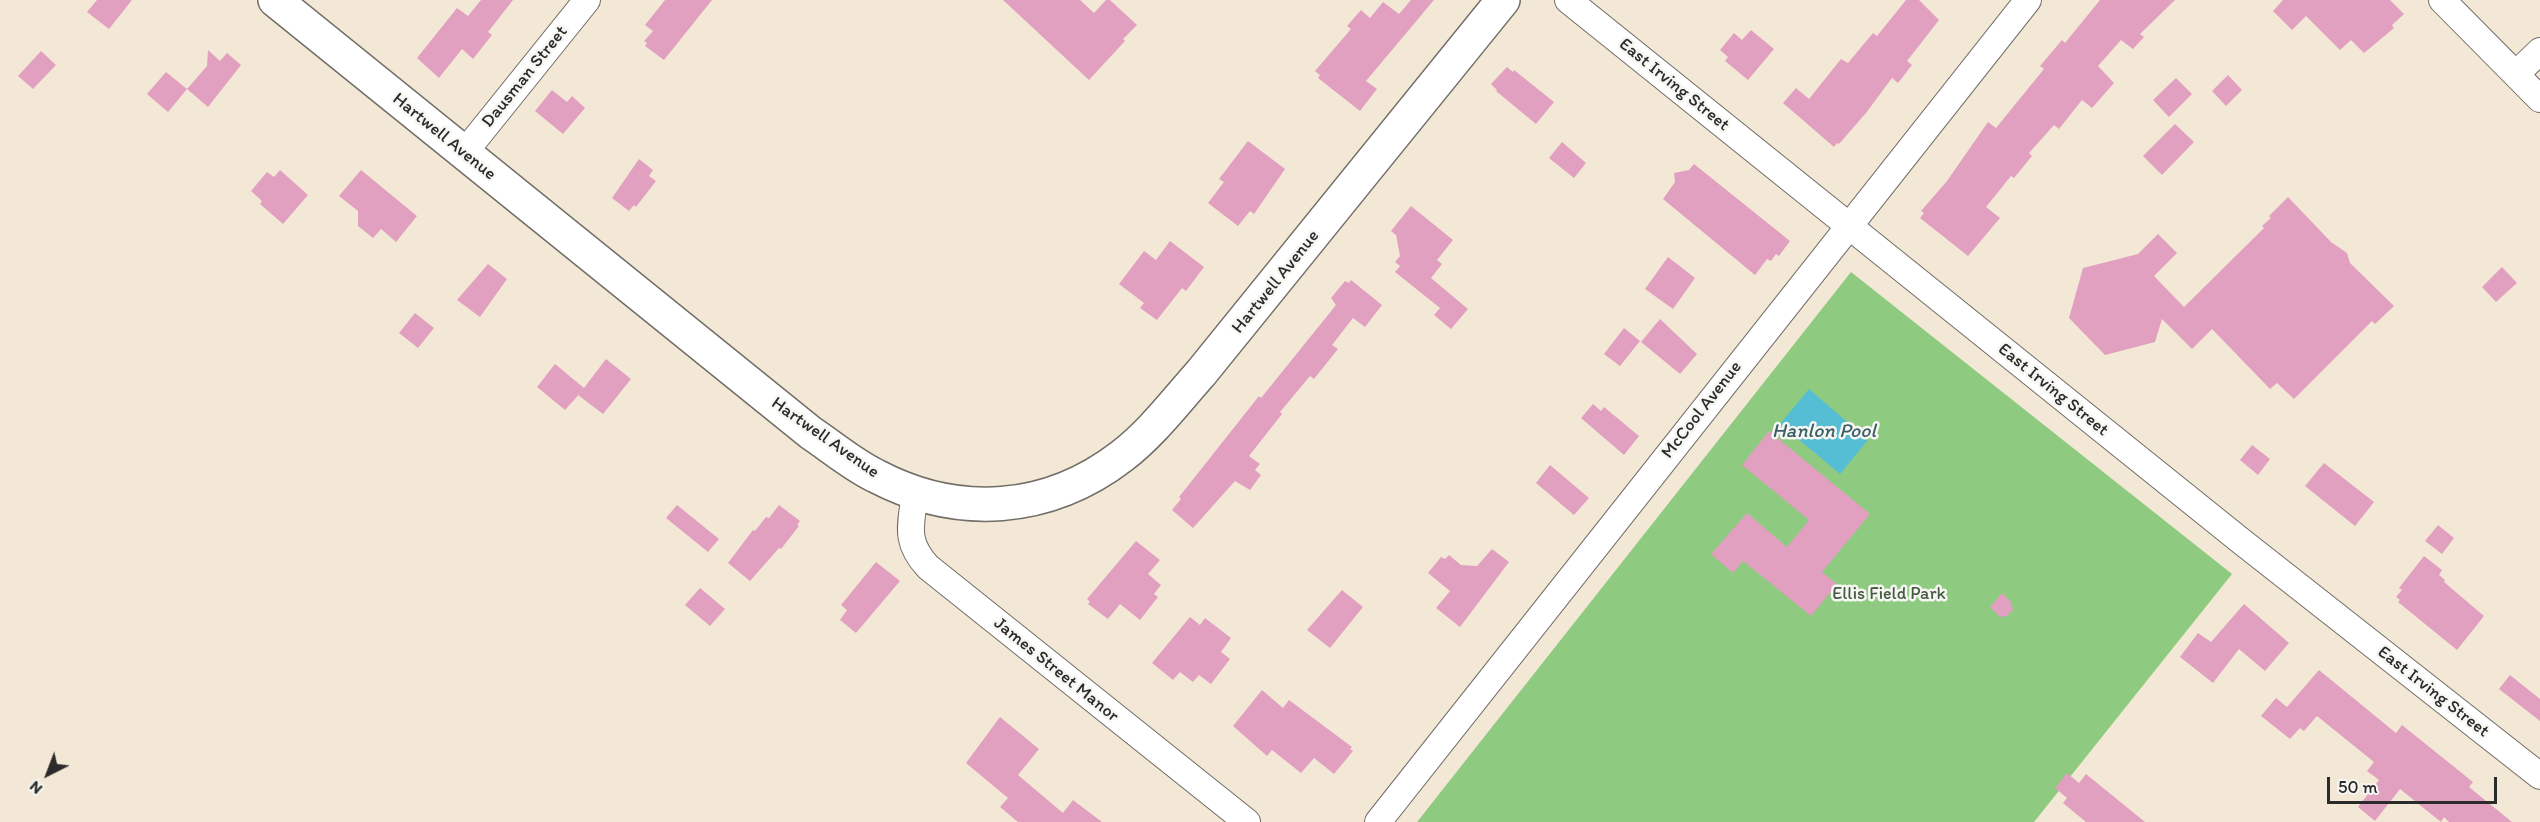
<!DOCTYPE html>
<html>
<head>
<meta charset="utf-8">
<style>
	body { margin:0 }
	#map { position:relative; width:2540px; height:822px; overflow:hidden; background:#f3e8d6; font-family:Itim,sans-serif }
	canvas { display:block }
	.north { position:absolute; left:18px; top:744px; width:60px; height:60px; -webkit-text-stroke:4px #f6f6f2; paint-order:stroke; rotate:222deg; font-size:16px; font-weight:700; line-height:24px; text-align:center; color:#2b2b2b }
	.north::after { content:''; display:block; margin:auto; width:21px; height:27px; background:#2b2b2b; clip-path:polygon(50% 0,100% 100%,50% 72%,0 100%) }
	.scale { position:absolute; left:2327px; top:777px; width:170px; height:27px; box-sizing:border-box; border:3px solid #2b2b2b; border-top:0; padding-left:8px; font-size:18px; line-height:21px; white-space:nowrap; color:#2b2b2b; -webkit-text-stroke:4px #f6f6f2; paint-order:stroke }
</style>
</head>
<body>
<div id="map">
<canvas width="2540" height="822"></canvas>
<div class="north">N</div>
<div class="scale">50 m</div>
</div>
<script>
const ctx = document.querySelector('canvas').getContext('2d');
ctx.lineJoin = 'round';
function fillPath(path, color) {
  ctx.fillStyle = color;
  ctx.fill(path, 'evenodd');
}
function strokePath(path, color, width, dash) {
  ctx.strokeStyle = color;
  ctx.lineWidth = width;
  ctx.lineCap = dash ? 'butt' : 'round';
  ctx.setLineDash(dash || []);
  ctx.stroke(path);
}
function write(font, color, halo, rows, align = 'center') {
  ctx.font = font + ' Itim,sans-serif';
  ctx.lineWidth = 5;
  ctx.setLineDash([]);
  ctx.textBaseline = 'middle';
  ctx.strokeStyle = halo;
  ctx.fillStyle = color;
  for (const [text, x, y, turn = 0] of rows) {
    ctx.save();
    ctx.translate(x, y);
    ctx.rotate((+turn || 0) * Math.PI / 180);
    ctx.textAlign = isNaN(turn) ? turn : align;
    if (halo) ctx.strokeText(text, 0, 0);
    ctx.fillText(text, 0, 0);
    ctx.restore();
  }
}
const green = new Path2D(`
	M1851 272 2232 574 2034 822H1417Z`);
const water = new Path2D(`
	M1809 389 1868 440 1840 474 1780 424Z`);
const building = new Path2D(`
	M97 0H132L109 29 87 12Z
	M481 0H513L488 32 492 35 473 59 462 49 439 78 417 58 457 8 468 16Z
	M665 0H712L664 60 645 46 647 43 644 41 653 31 645 25Z
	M1003 0H1080L1094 13 1106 0H1110L1137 25 1123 39 1125 41 1089 80Z
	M1411 0H1434L1366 81 1377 89 1360 111 1318 78 1320 75 1315 71 1351 29 1347 26 1361 10 1370 18 1383 2 1399 14Z
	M1906 0H1919L1939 20 1907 61 1912 65 1898 83 1892 78 1866 113 1839 144 1837 143 1834 147 1783 103 1796 88 1809 99 1841 59 1848 63 1873 33 1877 36Z
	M2100 0H2175L2140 34 2144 37 2133 49 2121 40 2098 66 2114 83 2092 108 2082 100 2059 129 2054 125 2029 153 2032 156 2014 178 2011 176 1986 207 2000 218 1968 256 1920 218 1924 213 1921 211 1947 181 1988 122 1996 128 2044 69 2040 66 2062 40 2065 43Z
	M2283 0H2390L2404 14 2392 25 2394 28 2364 53 2351 40 2340 50 2306 16 2292 30 2273 11Z
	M1751 30 1774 49 1748 80 1725 61 1728 57 1720 50 1734 33 1742 40Z
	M208 50 220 61 227 53 241 65 208 107 187 89 207 66Z
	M41 51 56 65 33 89 18 76Z
	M1507 67 1513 72 1514 70 1554 102 1536 124 1496 91 1497 90 1491 84Z
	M166 72 187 89 168 112 147 94Z
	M2228 75 2242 90 2226 106 2212 91Z
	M2176 78 2192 94 2169 117 2153 100Z
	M552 90 567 102 572 96 585 108 563 134 535 111Z
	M2175 124 2194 142 2162 175 2143 156Z
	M1248 141 1285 169 1254 214 1250 211 1238 226 1208 203 1224 182 1219 179Z
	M1562 142 1586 163 1574 178 1549 158Z
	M639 159 653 170 649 176 656 181 636 207 634 205 629 211 612 198Z
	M1694 164 1790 241 1779 256 1776 254 1771 261 1767 259 1755 275 1663 199 1675 182 1674 173 1689 170Z
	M280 170 308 195 283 224 260 204 262 201 251 191 267 172 274 177Z
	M361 170 417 216 396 242 381 229 373 238 358 226V211L339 196Z
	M2288 197 2331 242 2347 253 2350 263 2394 306 2375 324 2372 321 2294 399 2277 383 2270 389 2212 329 2192 349 2162 319 2155 342 2105 355 2069 318 2083 268 2138 254 2158 234 2177 253 2154 276 2184 307 2264 228 2262 226 2271 218 2269 216Z
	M1411 206 1453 240 1437 260 1442 264 1431 278 1468 309 1451 329 1434 315 1440 308 1395 272 1400 266 1395 262 1400 256 1396 235 1391 231Z
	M1170 241 1204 267 1186 291 1182 288 1157 320 1140 308 1144 303 1119 284 1144 251 1156 260Z
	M1668 257 1695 278 1673 309 1645 289Z
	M488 264 507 279 480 317 457 300Z
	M2502 267 2517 283 2496 302 2482 287Z
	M1351 280 1382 305 1365 327 1353 318 1332 345 1338 349 1314 379 1310 376 1280 412 1282 414 1249 456 1260 464 1255 470 1261 475 1250 490 1235 481 1193 528 1172 510 1181 499 1179 497 1259 396 1261 398 1336 305 1331 298 1345 281 1349 283Z
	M415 313 434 328 418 348 399 333Z
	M1660 319 1697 354 1680 374 1641 342Z
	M1624 328 1640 341 1620 366 1604 354Z
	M606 359 631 379 603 414 578 395 583 390 565 410 537 387 555 364 584 388Z
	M1593 404 1601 411 1604 407 1639 436 1624 455 1581 418Z
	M1769 431 1870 514 1822 572 1837 584 1811 616 1743 561 1733 573 1711 554 1747 513 1787 547 1809 520 1742 465Z
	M2252 445 2270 459 2258 475 2240 460Z
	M2324 463 2374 502 2355 526 2305 486Z
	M1550 465 1589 498 1574 515 1536 483Z
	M677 505 719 539 708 552 666 518Z
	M779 505 800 521 797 525 799 526 781 549 779 548 750 581 728 563 753 530 755 531 766 517 769 518Z
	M2438 525 2454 538 2442 554 2425 541Z
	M1136 541 1160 560 1148 574 1161 585 1154 594 1158 597 1140 620 1120 604 1108 619 1088 604 1090 602 1087 599Z
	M1492 549 1509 562 1460 627 1436 608 1450 591 1428 573 1441 557 1445 559 1449 555 1461 565 1477 566Z
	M2424 556 2442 570 2439 575 2445 580 2444 582 2484 616 2457 650 2398 602 2400 600 2396 597 2402 590 2399 588Z
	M876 562 900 581 856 633 840 620 847 610 841 605Z
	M700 588 725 609 710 626 685 605Z
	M1342 590 1363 607 1330 648 1307 630Z
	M2002 593 2011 602 2013 610 2007 616 2000 617 1990 607Z
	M2244 604 2289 643 2265 671 2239 649 2213 683 2180 657 2198 633 2211 642Z
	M1190 617 1200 625 1205 618 1231 638 1221 652 1230 659 1211 684 1199 675 1193 682 1180 672 1173 680 1152 663Z
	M2319 670 2396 733 2402 725 2473 782 2469 787 2512 822H2449L2444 817 2441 822 2400 789 2375 821 2358 807 2379 780 2367 771 2374 762 2317 716 2304 731 2300 728 2290 739 2261 716 2276 698 2287 707Z
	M2510 675 2540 699V721L2499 689Z
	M1262 690 1283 708 1289 700 1352 747 1350 749 1353 751 1334 774 1314 758 1301 773 1272 750 1267 756 1233 726Z
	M1000 717 1039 749 1018 775 1063 813 1073 800 1102 822H1018L1000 807 1008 798 966 763Z
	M2067 773 2079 783 2086 774 2145 822H2086L2063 803 2067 798 2055 788Z`);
const street = new Path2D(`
	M1568 0 2241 541 2540 776
	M2442 0 2540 99
	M2516 74 2540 51
	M464 153 587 0
	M915 493C911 525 904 541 928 567L1247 822
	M1378 822 2028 0`);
const secondary = new Path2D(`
	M275 0 811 433C832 447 853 465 876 476 958 519 1048 513 1122 456 1152 433 1176 401 1201 373L1503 0`);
const streetNames = [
	["Dausman Street",525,77,-51],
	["East Irving Street",1674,85,39],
	["Hartwell Avenue",444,137,39],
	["Hartwell Avenue",1276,282,-51],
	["East Irving Street",2053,390,39],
	["McCool Avenue",1702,410,-52],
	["Hartwell Avenue",825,438,35],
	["James Street Manor",1056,670,39],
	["East Irving Street",2433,692,38]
];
const parkNames = [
	["Ellis Field Park",1889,594]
];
const waterNames = [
	["Hanlon Pool",1824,432]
];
fillPath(green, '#8ecb80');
fillPath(water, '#56bed4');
fillPath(building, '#e1a0c0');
strokePath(street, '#716d67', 28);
strokePath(secondary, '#716d67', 36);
strokePath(street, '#fff', 26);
strokePath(secondary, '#fff', 33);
write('18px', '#2b2b2b', '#f6f6f2', streetNames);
write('18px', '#495b44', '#f6f6f2', parkNames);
write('italic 20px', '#3a5e66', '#f6f6f2', waterNames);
</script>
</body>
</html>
